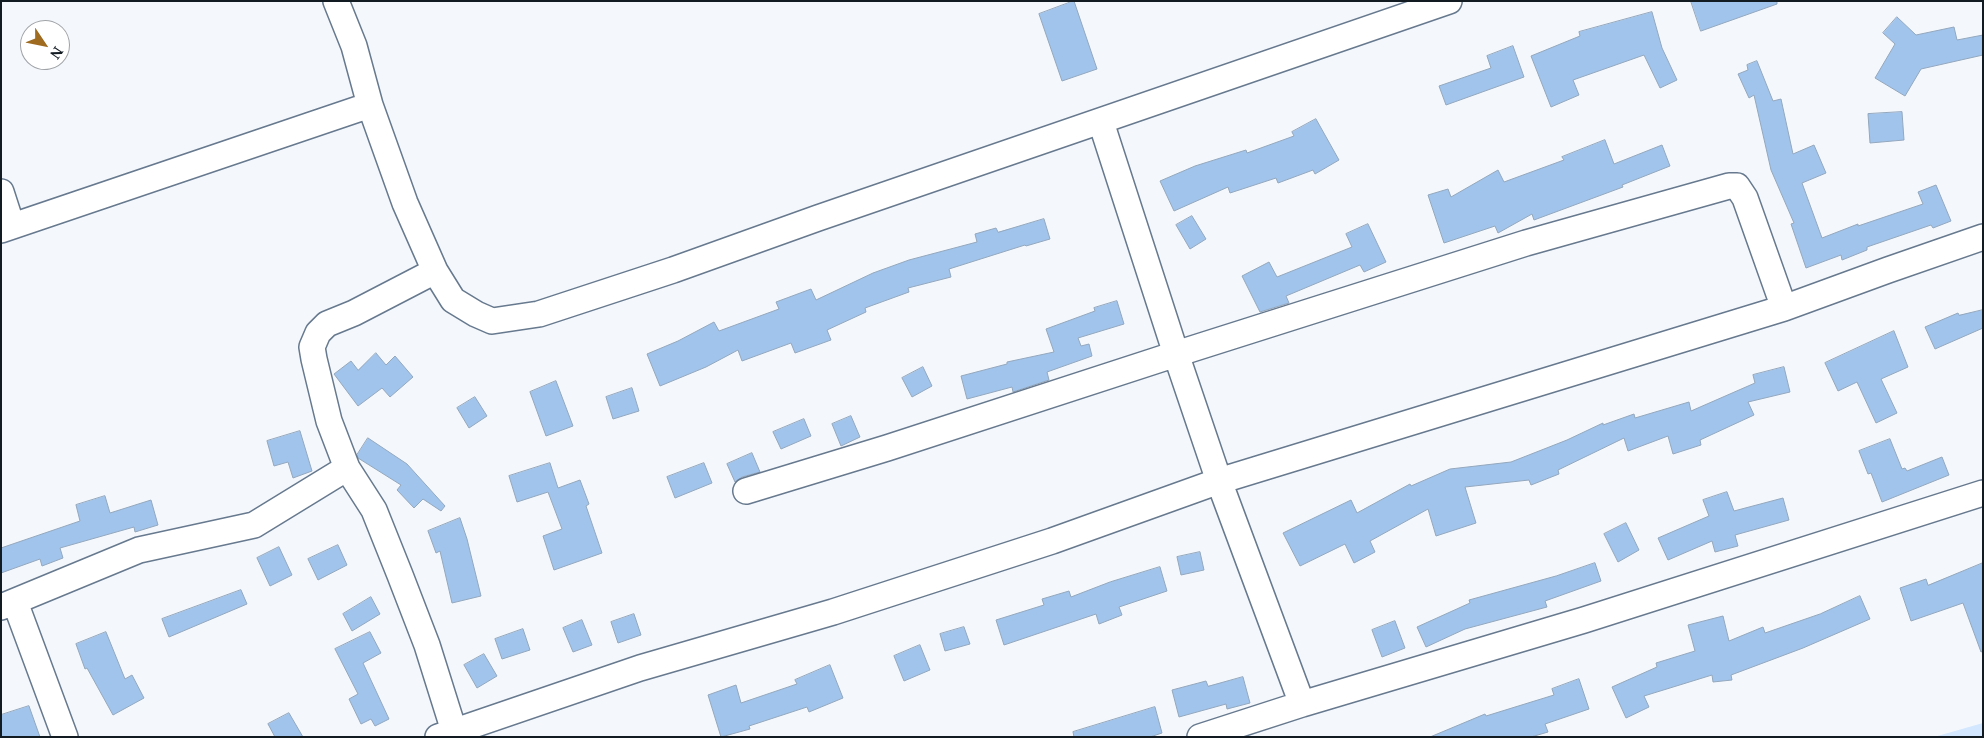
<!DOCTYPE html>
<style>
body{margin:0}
#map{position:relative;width:1984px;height:738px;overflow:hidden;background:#f4f8fd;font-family:"Noto Serif",serif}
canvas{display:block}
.frame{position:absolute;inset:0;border:2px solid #121a22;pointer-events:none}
.north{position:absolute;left:20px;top:20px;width:50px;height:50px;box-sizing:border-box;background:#fff;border:1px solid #a0a3a7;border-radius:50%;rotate:124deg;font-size:14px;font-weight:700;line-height:20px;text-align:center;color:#121a22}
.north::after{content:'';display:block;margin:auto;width:18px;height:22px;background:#9e6b21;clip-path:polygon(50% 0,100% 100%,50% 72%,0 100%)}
</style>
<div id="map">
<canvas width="1984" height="738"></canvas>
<div class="frame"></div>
<div class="north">N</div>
</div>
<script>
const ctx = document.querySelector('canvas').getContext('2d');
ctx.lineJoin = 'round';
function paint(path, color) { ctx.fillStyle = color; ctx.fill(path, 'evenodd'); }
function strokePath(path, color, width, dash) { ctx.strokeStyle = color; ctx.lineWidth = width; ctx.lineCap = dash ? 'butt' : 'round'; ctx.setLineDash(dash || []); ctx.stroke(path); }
const green = new Path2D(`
 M 1983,723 L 1983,737 L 1934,737 Z`);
const building = new Path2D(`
 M 1074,1 L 1097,69 L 1062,81 L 1039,14 Z
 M 1691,1 L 1777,1 L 1777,4 L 1701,31 Z
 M 1652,12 L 1662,48 L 1677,80 L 1660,88 L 1644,55 L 1573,80 L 1579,95 L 1551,107 L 1531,56 L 1580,36 L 1579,32 Z
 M 1897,17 L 1916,35 L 1954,27 L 1957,40 L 1983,35 L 1983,55 L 1921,69 L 1905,96 L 1875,78 L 1895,44 L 1883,33 Z
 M 1513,46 L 1524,77 L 1446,105 L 1439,86 L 1491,68 L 1487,56 Z
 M 1757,61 L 1773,101 L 1781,99 L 1793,154 L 1814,145 L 1826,173 L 1802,183 L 1822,238 L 1858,224 L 1858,226 L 1923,204 L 1918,192 L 1936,185 L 1951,221 L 1933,228 L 1931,225 L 1867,247 L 1867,250 L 1842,260 L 1841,255 L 1806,268 L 1791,224 L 1794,223 L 1771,170 L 1754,95 L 1749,98 L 1738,74 L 1748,70 L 1747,65 Z
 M 1902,112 L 1904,140 L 1870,143 L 1868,114 Z
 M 1316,119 L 1339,160 L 1315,174 L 1313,170 L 1278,183 L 1276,178 L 1230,193 L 1228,187 L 1174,211 L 1160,181 L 1195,166 L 1246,150 L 1247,153 L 1294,136 L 1292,132 Z
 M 1605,140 L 1614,164 L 1662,145 L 1670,166 L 1622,185 L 1623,187 L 1534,220 L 1532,214 L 1498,233 L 1495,226 L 1444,243 L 1428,195 L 1448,189 L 1451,197 L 1498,170 L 1504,182 L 1564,160 L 1562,157 Z
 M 1192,216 L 1206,239 L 1190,249 L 1176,225 Z
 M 1044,219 L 1050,239 L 1026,246 L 1025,245 L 949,269 L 951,277 L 908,288 L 909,292 L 865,308 L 866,312 L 827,330 L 831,340 L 795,353 L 791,343 L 742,361 L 738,350 L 706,367 L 660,386 L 647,354 L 678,341 L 714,322 L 719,331 L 779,309 L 776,302 L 811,289 L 816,300 L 873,273 L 909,260 L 977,242 L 975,234 L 996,228 L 998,232 Z
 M 1368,224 L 1386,262 L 1364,272 L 1360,265 L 1286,296 L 1289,303 L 1260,312 L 1242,276 L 1269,262 L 1277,277 L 1352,247 L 1346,234 Z
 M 1117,301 L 1124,324 L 1078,338 L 1081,346 L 1089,344 L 1092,356 L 1047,372 L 1049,380 L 1013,392 L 1012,387 L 967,399 L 961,376 L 1007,364 L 1007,362 L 1054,352 L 1046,329 L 1095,311 L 1094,308 Z
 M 1983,310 L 1983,328 L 1935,349 L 1925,327 L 1958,313 L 1959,315 Z
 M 1894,331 L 1908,367 L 1881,379 L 1897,413 L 1876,423 L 1857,382 L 1838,391 L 1825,363 Z
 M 376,353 L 386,365 L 395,356 L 413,377 L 390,397 L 382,388 L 358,406 L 334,374 L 351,361 L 358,370 Z
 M 923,367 L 932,386 L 912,397 L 902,378 Z
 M 1784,367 L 1790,392 L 1748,402 L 1754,415 L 1700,440 L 1701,445 L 1673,454 L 1668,436 L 1628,451 L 1624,438 L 1558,470 L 1559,474 L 1531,485 L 1529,480 L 1465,487 L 1476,523 L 1436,536 L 1428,509 L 1370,541 L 1375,552 L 1354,563 L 1345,544 L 1300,566 L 1283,533 L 1351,500 L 1357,513 L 1410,484 L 1411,486 L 1450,469 L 1511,462 L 1567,440 L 1603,423 L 1603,425 L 1634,414 L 1635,418 L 1689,402 L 1691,411 L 1755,383 L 1753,375 Z
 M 556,381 L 573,426 L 546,436 L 530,392 Z
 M 632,388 L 639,411 L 613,419 L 606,397 Z
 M 475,397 L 487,416 L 469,428 L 457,408 Z
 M 851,416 L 860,437 L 841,446 L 832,424 Z
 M 804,419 L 811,436 L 781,449 L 773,432 Z
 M 300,431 L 312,471 L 293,478 L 288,462 L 274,466 L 267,441 Z
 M 368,438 L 407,464 L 445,506 L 441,511 L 423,499 L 414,508 L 397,490 L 401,485 L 358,458 L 357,455 Z
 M 1890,439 L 1902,469 L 1905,468 L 1907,471 L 1942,457 L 1949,475 L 1882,502 L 1871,473 L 1868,474 L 1859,451 Z
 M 752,453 L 760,472 L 742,477 L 735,482 L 727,464 Z
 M 550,463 L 558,488 L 580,480 L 589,504 L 586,506 L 602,553 L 554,570 L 543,536 L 562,529 L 548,492 L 517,502 L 509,476 Z
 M 704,463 L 712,483 L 675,498 L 667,477 Z
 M 1727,492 L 1734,511 L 1783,498 L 1789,520 L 1735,535 L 1738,546 L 1715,552 L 1712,541 L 1668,560 L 1658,538 L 1709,516 L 1703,500 Z
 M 105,496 L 110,513 L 151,500 L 158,525 L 135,532 L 134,527 L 60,548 L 63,558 L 42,566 L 40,559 L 1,573 L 1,548 L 80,521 L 76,505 Z
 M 460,518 L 467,539 L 481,596 L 452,603 L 440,551 L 436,553 L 428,531 Z
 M 1626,523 L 1639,550 L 1618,562 L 1604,534 Z
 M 338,545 L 347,565 L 318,580 L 308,559 Z
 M 279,547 L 292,575 L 270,586 L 257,558 Z
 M 1200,552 L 1204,570 L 1181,575 L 1177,557 Z
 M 1595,563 L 1601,581 L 1545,601 L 1547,607 L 1465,629 L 1426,647 L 1417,627 L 1470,603 L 1469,600 L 1556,576 Z
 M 1983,563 L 1983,651 L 1981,652 L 1963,603 L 1911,621 L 1900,588 L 1926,579 L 1928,585 Z
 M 1160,567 L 1167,591 L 1119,607 L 1122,615 L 1099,624 L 1096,614 L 1004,645 L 996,620 L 1044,605 L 1042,599 L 1069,591 L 1071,597 L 1110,582 Z
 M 241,590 L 247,604 L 169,637 L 162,619 Z
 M 1860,596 L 1870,619 L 1803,648 L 1731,675 L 1732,680 L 1713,682 L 1712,675 L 1644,696 L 1649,707 L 1626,718 L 1612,687 L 1657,667 L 1656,663 L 1695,651 L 1688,625 L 1723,616 L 1729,641 L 1763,627 L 1765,633 L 1820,614 Z
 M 371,597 L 380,614 L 352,631 L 343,614 Z
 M 634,614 L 641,635 L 618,643 L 611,622 Z
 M 582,620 L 592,645 L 573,652 L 563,628 Z
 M 1395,621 L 1405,648 L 1382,657 L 1372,630 Z
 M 964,627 L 970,644 L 945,651 L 940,634 Z
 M 523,629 L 530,650 L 502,659 L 495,639 Z
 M 106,632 L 125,679 L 132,675 L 144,698 L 113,715 L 87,668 L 85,669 L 76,644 Z
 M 370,632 L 381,653 L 363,663 L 389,719 L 375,726 L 371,719 L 361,724 L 349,699 L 358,694 L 335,649 Z
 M 920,645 L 930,670 L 904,681 L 894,656 Z
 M 484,654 L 497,676 L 477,688 L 464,665 Z
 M 830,665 L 843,698 L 809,712 L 807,707 L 749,726 L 750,729 L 721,737 L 708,695 L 736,685 L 741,703 L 797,684 L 795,680 Z
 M 1243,677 L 1250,703 L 1227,709 L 1226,704 L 1179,717 L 1172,690 L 1206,681 L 1208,686 Z
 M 1579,679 L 1589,709 L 1545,724 L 1548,732 L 1531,737 L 1430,737 L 1485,714 L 1486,716 L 1554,695 L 1552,689 Z
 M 29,706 L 40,737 L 1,737 L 1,715 Z
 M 1155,707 L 1162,733 L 1150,737 L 1074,737 L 1073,732 Z
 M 289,713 L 303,737 L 275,737 L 268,724 Z`);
const street = new Path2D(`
 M 336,1 L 354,46 L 370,105 L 405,203 L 435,271 L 453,300 L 476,314 L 492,321 L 539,314 L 673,270 L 818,218 L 1449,1
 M 1101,122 L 1176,354 L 1526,243 L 1729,186 L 1737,186 L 1745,198 L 1784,308 L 1888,270 L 1983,237
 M 1,192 L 12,226
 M 1,230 L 370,105
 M 435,271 L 354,313 L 327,324 L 318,333 L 312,347 L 314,359 L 329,421 L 347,468 L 374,510 L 400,575 L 427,645 L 454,731
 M 746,491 L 887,448 L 1176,354 L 1219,481 L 1302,704
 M 15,602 L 65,737
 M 1,607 L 139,550 L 254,525 L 347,468
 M 438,737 L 640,668 L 833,612 L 1052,541 L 1219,481 L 1784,308
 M 1200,737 L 1302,704 L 1584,620 L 1983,493`);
paint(green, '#d3e7fe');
paint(building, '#a1c4ec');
strokePath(building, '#93a7bd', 1);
strokePath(street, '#67798e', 28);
strokePath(street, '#fff', 25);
</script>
